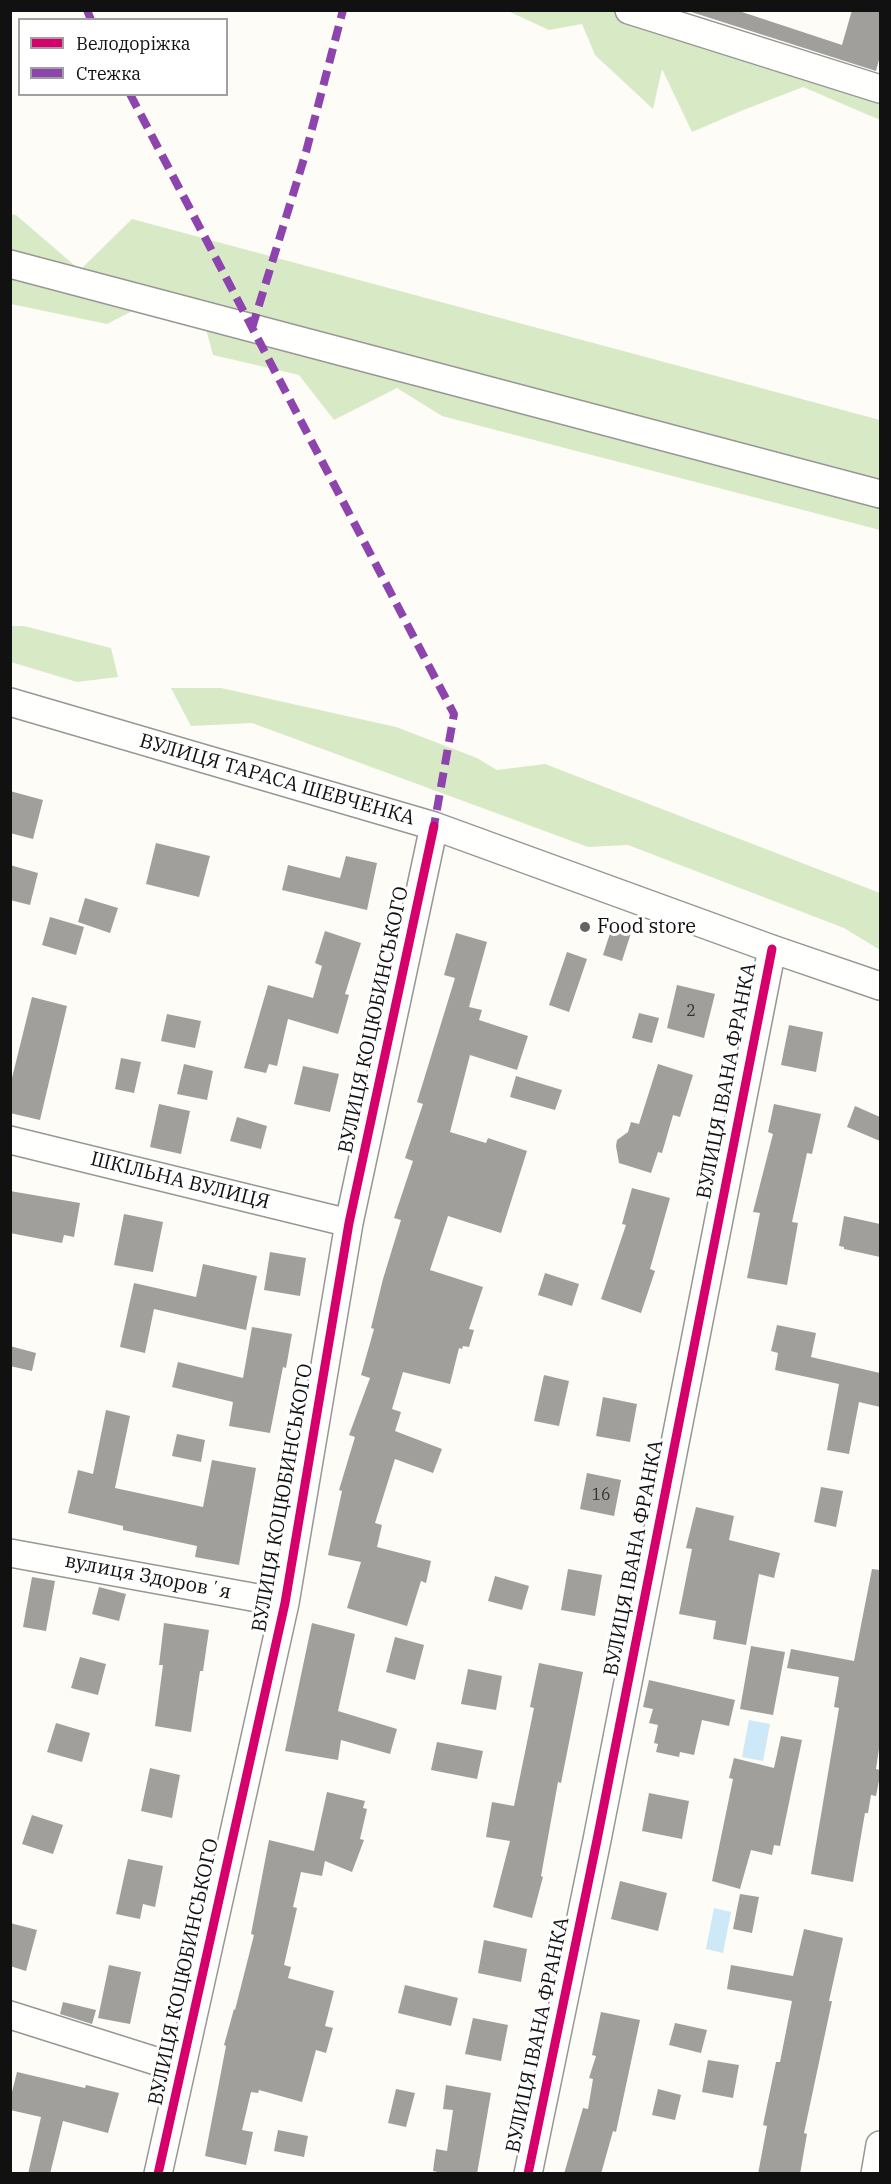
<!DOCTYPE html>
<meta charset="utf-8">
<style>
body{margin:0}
#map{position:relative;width:891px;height:2184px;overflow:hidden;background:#fdfcf7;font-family:"IBM Plex Serif",serif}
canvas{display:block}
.frame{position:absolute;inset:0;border:12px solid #111;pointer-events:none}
.legend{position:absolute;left:18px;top:18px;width:210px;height:78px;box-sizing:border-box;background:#fff;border:2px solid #a0a0a0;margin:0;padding:8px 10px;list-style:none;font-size:18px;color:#111}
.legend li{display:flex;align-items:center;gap:12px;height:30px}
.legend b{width:30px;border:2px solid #a0a0a0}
</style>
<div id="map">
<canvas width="891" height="2184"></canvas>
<div class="frame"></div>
<ul class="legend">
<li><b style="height:8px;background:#d6006c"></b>Велодоріжка</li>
<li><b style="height:8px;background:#8e44ad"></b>Стежка</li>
</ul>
</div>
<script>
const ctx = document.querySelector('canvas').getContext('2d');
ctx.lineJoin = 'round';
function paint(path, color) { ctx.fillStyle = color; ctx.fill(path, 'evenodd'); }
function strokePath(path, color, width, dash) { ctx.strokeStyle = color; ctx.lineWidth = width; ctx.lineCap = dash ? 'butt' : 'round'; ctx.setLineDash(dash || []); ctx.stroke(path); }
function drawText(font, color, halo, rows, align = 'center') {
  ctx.font = font + ' "IBM Plex Serif",serif'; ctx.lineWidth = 6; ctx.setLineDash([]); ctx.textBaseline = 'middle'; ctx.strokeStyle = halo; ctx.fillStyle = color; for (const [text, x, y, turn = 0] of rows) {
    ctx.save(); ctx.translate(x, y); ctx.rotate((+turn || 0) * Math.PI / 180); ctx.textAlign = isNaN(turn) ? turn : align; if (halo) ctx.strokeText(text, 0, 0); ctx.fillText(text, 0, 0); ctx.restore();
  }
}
const forest = new Path2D(`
 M 508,11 L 661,11 L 880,85 L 880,120 L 803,87 L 741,111 L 692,132 L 662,69 L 653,109 L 595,55 L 582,24 L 549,30 Z
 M 10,214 L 16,215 L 80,270 L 132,219 L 880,420 L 880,530 L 442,416 L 397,388 L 334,420 L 299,375 L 213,355 L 198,299 L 171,291 L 107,324 L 11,304 Z
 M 11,626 L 24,626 L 111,648 L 118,677 L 77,682 L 11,662 Z
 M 171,688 L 221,688 L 396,727 L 477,758 L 497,770 L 545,764 L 880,893 L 880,950 L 844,928 L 628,845 L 588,847 L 252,723 L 191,726 Z`);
const water = new Path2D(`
 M 749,1720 L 770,1724 L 763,1761 L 742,1757 Z
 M 714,1908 L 731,1912 L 723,1953 L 706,1949 Z`);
const building = new Path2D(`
 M 685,10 L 736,10 L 842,45 L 852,10 L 880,10 L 880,56 L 876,71 Z
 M 10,791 L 43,800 L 33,839 L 10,833 Z
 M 156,843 L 210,856 L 199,897 L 146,884 Z
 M 346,856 L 377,863 L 367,910 L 282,890 L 288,865 L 340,878 Z
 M 10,865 L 38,873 L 30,905 L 10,900 Z
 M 85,898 L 118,908 L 110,933 L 78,922 Z
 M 50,917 L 84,927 L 76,955 L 42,945 Z
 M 612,927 L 631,933 L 622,961 L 603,955 Z
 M 325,931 L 361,943 L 345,994 L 349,995 L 338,1034 L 288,1019 L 277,1066 L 269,1064 L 266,1073 L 244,1068 L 268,985 L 313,998 L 322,966 L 315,963 Z
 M 456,933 L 487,942 L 469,1007 L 482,1010 L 479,1020 L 528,1036 L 517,1070 L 470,1055 L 450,1132 L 486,1143 L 488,1138 L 527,1151 L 501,1233 L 448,1216 L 430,1270 L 483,1287 L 469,1329 L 474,1330 L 469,1347 L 463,1346 L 462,1349 L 459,1348 L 450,1384 L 403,1372 L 392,1409 L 401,1412 L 395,1431 L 442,1449 L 433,1473 L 395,1459 L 375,1523 L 382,1525 L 377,1547 L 431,1561 L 426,1583 L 421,1581 L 407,1626 L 347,1608 L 361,1562 L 328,1555 L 342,1491 L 339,1490 L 355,1437 L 349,1435 L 370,1378 L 361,1375 L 374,1329 L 371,1328 L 383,1279 L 401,1220 L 394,1218 L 413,1161 L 405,1158 L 423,1104 L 417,1102 L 455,978 L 444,975 Z
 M 567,952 L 587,959 L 569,1012 L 549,1005 Z
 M 677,985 L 715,994 L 704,1038 L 667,1028 Z
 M 32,997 L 67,1006 L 40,1120 L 10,1113 L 10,1086 Z
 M 639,1013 L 659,1018 L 652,1043 L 632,1038 Z
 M 167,1014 L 201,1021 L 195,1048 L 161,1041 Z
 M 789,1025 L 823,1032 L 816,1072 L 781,1065 Z
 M 121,1058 L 141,1062 L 134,1093 L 115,1089 Z
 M 184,1064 L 213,1071 L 207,1100 L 177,1094 Z
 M 658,1064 L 693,1075 L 680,1117 L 673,1115 L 662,1153 L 658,1152 L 651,1173 L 619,1163 L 616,1146 L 617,1140 L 628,1132 L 631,1122 L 639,1124 Z
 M 303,1066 L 339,1074 L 330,1112 L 294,1104 Z
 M 516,1076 L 562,1090 L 555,1110 L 510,1097 Z
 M 159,1104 L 190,1111 L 181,1154 L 150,1147 Z
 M 774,1104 L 821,1114 L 812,1154 L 807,1153 L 792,1222 L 798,1223 L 787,1285 L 747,1278 L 760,1213 L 753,1212 L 773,1134 L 768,1132 Z
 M 855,1106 L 880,1117 L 880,1141 L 847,1127 Z
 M 237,1117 L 267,1126 L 261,1149 L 230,1141 Z
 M 632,1188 L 670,1198 L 650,1269 L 655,1271 L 641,1313 L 601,1299 L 626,1225 L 622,1224 Z
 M 10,1191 L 80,1203 L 74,1237 L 64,1235 L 62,1243 L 10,1233 Z
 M 124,1214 L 163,1222 L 153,1272 L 114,1265 Z
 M 844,1216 L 880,1224 L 880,1257 L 844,1249 L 844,1247 L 839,1246 Z
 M 270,1252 L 306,1258 L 300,1296 L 264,1290 Z
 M 203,1264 L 257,1276 L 246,1330 L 154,1309 L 145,1353 L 120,1347 L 134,1283 L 196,1297 Z
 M 545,1273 L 579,1284 L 572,1306 L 538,1295 Z
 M 777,1325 L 816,1333 L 811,1357 L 880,1373 L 880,1407 L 859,1402 L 849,1454 L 827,1450 L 839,1384 L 775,1370 L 778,1353 L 771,1351 Z
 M 252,1327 L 292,1334 L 286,1368 L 283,1367 L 270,1433 L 229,1426 L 233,1402 L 172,1387 L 178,1362 L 243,1378 Z
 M 10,1346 L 36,1353 L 32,1371 L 10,1366 Z
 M 544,1375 L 569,1381 L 559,1426 L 534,1421 Z
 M 603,1397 L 637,1404 L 630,1442 L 596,1436 Z
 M 106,1410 L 130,1416 L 115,1488 L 203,1507 L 212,1460 L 256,1468 L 239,1565 L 195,1557 L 197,1546 L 123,1530 L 123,1526 L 68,1513 L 78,1470 L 93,1474 Z
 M 177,1434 L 205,1440 L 201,1462 L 172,1456 Z
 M 587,1473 L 621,1480 L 614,1516 L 580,1509 Z
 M 821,1487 L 843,1491 L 836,1527 L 814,1522 Z
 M 696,1507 L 734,1516 L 729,1540 L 780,1553 L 774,1578 L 759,1574 L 746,1645 L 713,1639 L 716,1621 L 679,1614 L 692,1549 L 686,1548 Z
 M 568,1569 L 602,1575 L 595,1616 L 561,1610 Z
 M 872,1569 L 880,1570 L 880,1742 L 876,1769 L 880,1770 L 880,1776 L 876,1796 L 871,1795 L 868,1813 L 865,1813 L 853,1882 L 811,1874 L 839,1708 L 834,1707 L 839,1677 L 787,1668 L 791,1649 L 854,1661 Z
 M 495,1576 L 529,1586 L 522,1610 L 488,1601 Z
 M 32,1577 L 55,1581 L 46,1631 L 23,1627 Z
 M 99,1587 L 126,1594 L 119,1621 L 92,1614 Z
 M 164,1623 L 209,1630 L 203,1671 L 200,1671 L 191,1732 L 155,1726 L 163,1665 L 159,1665 Z
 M 312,1623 L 355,1634 L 338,1711 L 397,1729 L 390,1754 L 341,1740 L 338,1760 L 285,1751 Z
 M 395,1637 L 424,1645 L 415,1680 L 386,1672 Z
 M 751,1646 L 785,1652 L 773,1715 L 740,1709 Z
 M 80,1657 L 106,1664 L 98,1695 L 71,1688 Z
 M 539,1663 L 583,1672 L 561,1783 L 558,1782 L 541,1876 L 543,1877 L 532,1918 L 493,1907 L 510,1841 L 486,1837 L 492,1802 L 514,1806 L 534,1708 L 530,1707 Z
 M 468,1669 L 502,1676 L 496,1710 L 461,1704 Z
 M 649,1680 L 735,1700 L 729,1726 L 702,1720 L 694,1755 L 680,1752 L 679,1757 L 656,1752 L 658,1744 L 654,1743 L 658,1725 L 649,1723 L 653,1709 L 643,1707 Z
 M 56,1723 L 90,1733 L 82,1762 L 47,1752 Z
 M 781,1736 L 802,1740 L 780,1846 L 774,1845 L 772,1855 L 751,1850 L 740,1889 L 712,1881 L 733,1779 L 729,1778 L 734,1758 L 774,1768 Z
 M 437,1742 L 483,1751 L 477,1779 L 431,1770 Z
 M 150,1768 L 180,1775 L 172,1818 L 141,1811 Z
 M 327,1792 L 365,1801 L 363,1808 L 367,1809 L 360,1839 L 364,1840 L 352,1872 L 325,1861 L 322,1876 L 301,1872 L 293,1907 L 297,1908 L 284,1965 L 291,1967 L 288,1978 L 334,1991 L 325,2026 L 333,2028 L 326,2053 L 316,2050 L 302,2102 L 259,2090 L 258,2093 L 251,2092 L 242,2130 L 253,2132 L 246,2165 L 205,2156 L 226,2046 L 224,2045 L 234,2009 L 235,2010 L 254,1935 L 251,1934 L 269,1840 L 314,1851 Z
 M 649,1793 L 689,1801 L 682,1839 L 642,1831 Z
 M 32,1815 L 63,1825 L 53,1854 L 22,1844 Z
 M 128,1859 L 163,1866 L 155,1907 L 143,1904 L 140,1919 L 116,1914 Z
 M 620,1881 L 667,1893 L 658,1931 L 611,1919 Z
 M 740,1894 L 759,1897 L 752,1933 L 733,1929 Z
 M 10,1923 L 37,1930 L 26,1971 L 10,1966 Z
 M 804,1929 L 843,1938 L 829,2001 L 832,2001 L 804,2133 L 807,2134 L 800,2174 L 758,2174 L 767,2126 L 763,2125 L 776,2062 L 780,2062 L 792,2001 L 727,1989 L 731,1965 L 793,1976 Z
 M 484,1940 L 527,1949 L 521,1982 L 478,1973 Z
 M 109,1965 L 141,1972 L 130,2024 L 98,2018 Z
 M 405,1985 L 458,1998 L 451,2026 L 398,2013 Z
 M 63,2002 L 96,2010 L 92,2024 L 60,2014 Z
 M 601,2012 L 640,2020 L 616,2132 L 613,2131 L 601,2174 L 564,2174 L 583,2108 L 588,2109 L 593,2079 L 589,2078 L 596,2056 L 592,2055 Z
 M 473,2018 L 508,2025 L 501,2061 L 465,2054 Z
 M 675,2023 L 707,2030 L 701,2053 L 669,2045 Z
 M 708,2060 L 739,2065 L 733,2098 L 702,2092 Z
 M 17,2072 L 85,2088 L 86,2085 L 119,2093 L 108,2133 L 63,2121 L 50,2174 L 28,2174 L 41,2117 L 10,2110 L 10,2100 Z
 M 446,2085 L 491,2093 L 477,2174 L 447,2174 L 433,2171 L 436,2149 L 447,2151 L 453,2110 L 443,2109 Z
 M 396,2089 L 415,2093 L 406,2127 L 388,2123 Z
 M 658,2089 L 681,2095 L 675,2120 L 652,2115 Z
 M 278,2130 L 308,2136 L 304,2157 L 274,2151 Z`);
const street = new Path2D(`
 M 629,10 L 880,89
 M 10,264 L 880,494
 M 10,702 L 434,826 L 772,949 L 880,986
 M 10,1140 L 349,1223
 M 10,1553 L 285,1603
 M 10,2015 L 181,2069
 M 158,2174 L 285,1603 L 349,1223 L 434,826
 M 528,2174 L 597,1840 L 772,949
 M 875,2174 L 880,2145`);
const quiet = new Path2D(`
 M 87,10 L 91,20
 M 130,94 L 454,714 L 434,826
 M 252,328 L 306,152 L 343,10`);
const cycleway = new Path2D(`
 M 158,2174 L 285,1603 L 349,1223 L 434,826
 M 528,2174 L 597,1840 L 772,949`);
const markers = [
 [585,927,6,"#646362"]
];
const numberNames = [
 ["2",691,1011],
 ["16",601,1495]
];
const streetNames = [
 ["ВУЛИЦЯ ТАРАСА ШЕВЧЕНКА",277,780,16],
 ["ВУЛИЦЯ КОЦЮБИНСЬКОГО",374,1020,-78],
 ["ВУЛИЦЯ ІВАНА ФРАНКА",727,1081,-79],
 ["ШКІЛЬНА ВУЛИЦЯ",180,1181,14],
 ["ВУЛИЦЯ КОЦЮБИНСЬКОГО",283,1498,-80],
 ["ВУЛИЦЯ ІВАНА ФРАНКА",634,1558,-79],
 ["вулиця Здоровʼя",148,1577,11],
 ["ВУЛИЦЯ КОЦЮБИНСЬКОГО",184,1972,-78],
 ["ВУЛИЦЯ ІВАНА ФРАНКА",538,2035,-78]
];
const poiNames = [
 ["Food store",597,927]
];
paint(forest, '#d8eac5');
paint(water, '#cde8f7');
paint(building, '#a19f9c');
strokePath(street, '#979795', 30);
strokePath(street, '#fffffe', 27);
strokePath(quiet, '#8e44ad', 8, [15, 8]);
strokePath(cycleway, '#d6006c', 9);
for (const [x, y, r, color] of markers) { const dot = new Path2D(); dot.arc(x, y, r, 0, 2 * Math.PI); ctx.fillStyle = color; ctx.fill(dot); strokePath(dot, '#fff', 2); }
drawText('16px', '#353434', null, numberNames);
drawText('20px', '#111', '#fff', streetNames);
drawText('20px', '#111', '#fff', poiNames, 'left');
</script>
